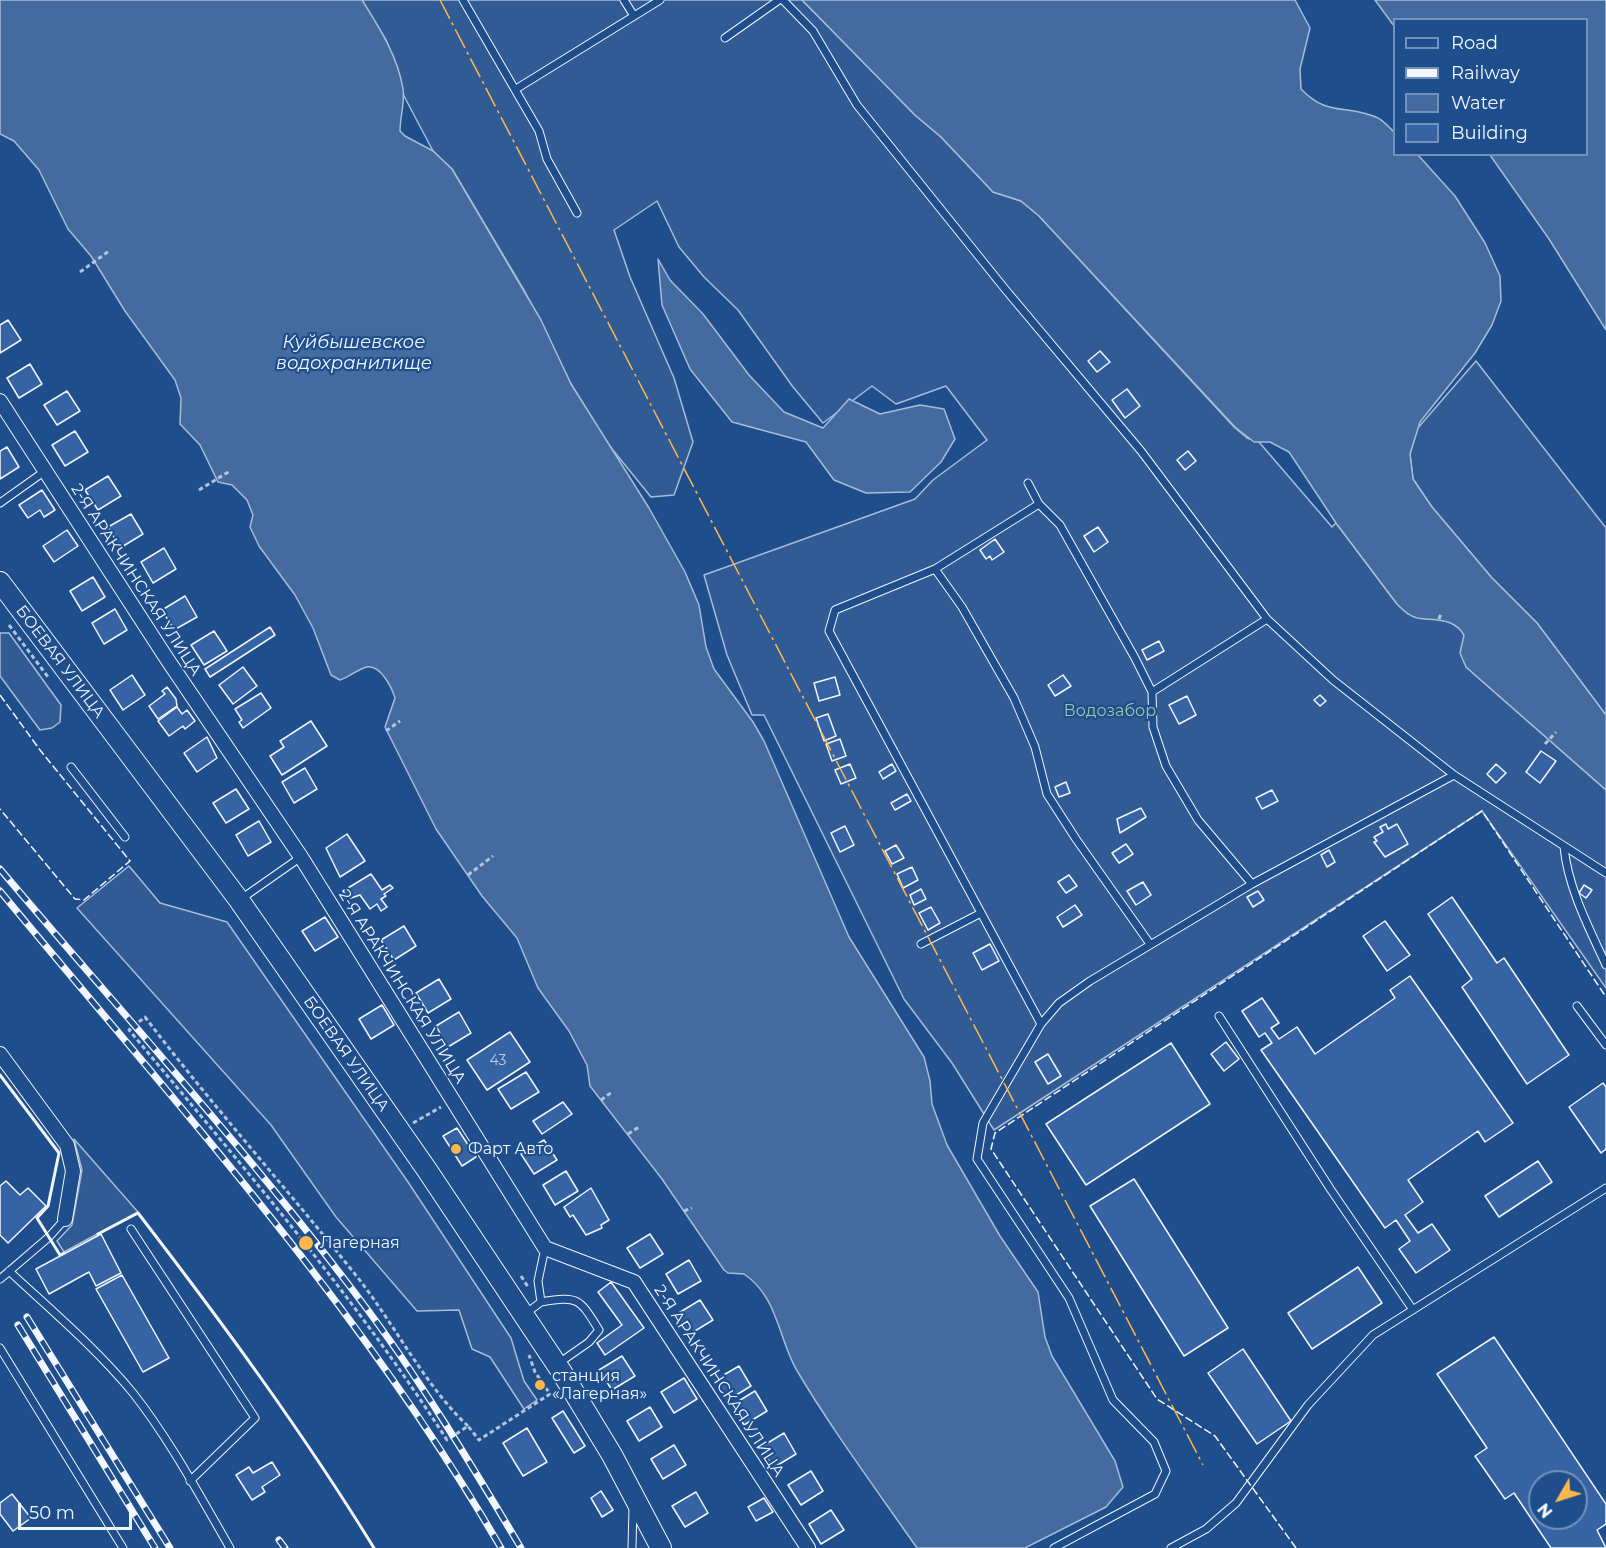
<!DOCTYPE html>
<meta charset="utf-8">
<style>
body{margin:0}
#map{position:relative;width:1606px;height:1548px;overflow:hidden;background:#1f4e8c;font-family:Montserrat,sans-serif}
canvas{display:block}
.legend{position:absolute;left:1393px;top:18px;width:195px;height:138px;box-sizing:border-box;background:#1f4e8c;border:2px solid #7391ba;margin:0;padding:8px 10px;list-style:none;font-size:18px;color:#f2f6ff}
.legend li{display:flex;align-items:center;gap:12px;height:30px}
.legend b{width:30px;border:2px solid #7391ba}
.north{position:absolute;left:1528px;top:1470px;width:60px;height:60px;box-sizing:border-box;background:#1f4e8c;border:2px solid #7391ba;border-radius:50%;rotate:231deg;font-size:16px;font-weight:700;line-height:24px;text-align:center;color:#f2f6ff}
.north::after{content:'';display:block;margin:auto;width:21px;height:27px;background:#ffb74d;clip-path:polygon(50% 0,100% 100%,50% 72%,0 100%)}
.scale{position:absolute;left:18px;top:1503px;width:114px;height:27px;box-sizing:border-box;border:3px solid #f2f6ff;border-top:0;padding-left:8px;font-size:18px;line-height:21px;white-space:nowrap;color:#f2f6ff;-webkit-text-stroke:4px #1f4e8c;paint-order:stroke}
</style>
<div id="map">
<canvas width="1606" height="1548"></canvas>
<ul class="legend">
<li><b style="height:8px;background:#1f4e8c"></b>Road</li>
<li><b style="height:8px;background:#f2f6ff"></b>Railway</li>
<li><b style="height:16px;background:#446ba0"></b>Water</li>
<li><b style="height:16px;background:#3563a3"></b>Building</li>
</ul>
<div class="north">N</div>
<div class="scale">50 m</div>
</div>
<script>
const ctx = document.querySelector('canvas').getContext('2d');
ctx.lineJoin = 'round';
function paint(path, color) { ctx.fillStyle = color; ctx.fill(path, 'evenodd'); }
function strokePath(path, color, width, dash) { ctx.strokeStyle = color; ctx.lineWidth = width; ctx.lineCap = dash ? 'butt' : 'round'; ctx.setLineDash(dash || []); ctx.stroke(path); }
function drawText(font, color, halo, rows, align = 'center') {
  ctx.font = font + ' Montserrat,sans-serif'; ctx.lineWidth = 4.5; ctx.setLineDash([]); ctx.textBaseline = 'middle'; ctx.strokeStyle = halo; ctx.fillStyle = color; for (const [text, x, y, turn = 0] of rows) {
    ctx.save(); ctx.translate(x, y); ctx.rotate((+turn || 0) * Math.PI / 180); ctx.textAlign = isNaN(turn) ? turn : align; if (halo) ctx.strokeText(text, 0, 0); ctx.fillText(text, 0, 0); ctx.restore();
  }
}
const built = new Path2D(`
 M 362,0 L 802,0 L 915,115 L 941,137 L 993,192 L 1021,201 L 1039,216 L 1234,427 L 1247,438 L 1259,442 L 1332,527 L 1336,523 L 1397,604 L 1408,614 L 1450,622 L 1461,630 L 1464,635 L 1466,667 L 1606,790 L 1606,988 L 1482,811 L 994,1130 L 952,1063 L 904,999 L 764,715 L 752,715 L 727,655 L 704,575 L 915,499 L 933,480 L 987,440 L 946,386 L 896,404 L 872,386 L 823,423 L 793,387 L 738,310 L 704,277 L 679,247 L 657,201 L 614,230 L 630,277 L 674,378 L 693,442 L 674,495 L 651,497 L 608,444 L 571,384 L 525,292 L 452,169 L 433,151 L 404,96 L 397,67 L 386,40 Z
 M 1476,361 L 1606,528 L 1606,715 L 1537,623 L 1492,578 L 1432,507 L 1413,479 L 1410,454 L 1417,429 Z
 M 0,633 L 9,633 L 61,705 L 60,722 L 52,728 L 40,730 L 0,676 Z
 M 129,866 L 160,903 L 227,922 L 408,1182 L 511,1338 L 524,1381 L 537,1400 L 524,1409 L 490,1357 L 472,1349 L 459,1310 L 417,1311 L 336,1217 L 271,1125 L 77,908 Z
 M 74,1139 L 138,1212 L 64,1252 L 57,1241 L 72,1225 L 82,1170 Z`);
const water = new Path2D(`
 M 0,0 L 362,0 C 379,27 398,57 403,89 C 405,103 400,117 400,131 L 405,136 L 433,151 L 452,169 L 541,320 L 571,384 L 649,508 L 685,572 L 699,605 L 706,647 L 714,669 L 753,722 L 764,741 L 849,937 L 924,1057 L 930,1081 L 932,1104 L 947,1145 L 1000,1236 L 1038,1292 L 1045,1337 L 1052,1356 L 1115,1461 L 1123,1487 L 1106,1507 L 1025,1548 L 917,1548 C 876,1489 832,1430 796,1369 C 778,1337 778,1297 744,1274 L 728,1273 L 724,1270 L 662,1179 L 590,1086 L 587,1065 L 569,1031 L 538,988 L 517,938 L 482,896 L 436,829 L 385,727 L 395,698 C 392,688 381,665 367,667 C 358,669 349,677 340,680 L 331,675 L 313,628 L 295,595 L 259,546 L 250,527 L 253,515 L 247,500 L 232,485 L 218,482 L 200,445 L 180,424 L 181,398 L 175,380 L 125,311 L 91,256 L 68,229 L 39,170 L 14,141 L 0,134 Z
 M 802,0 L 1295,0 L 1310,28 L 1300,69 L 1301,89 C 1328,117 1344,104 1376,117 C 1382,119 1389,127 1394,132 L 1394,154 L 1418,155 L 1455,196 L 1485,243 L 1500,276 L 1501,301 L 1492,325 L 1475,353 L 1420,422 L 1410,454 L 1413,479 L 1432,507 L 1492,578 L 1537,623 L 1606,715 L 1606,790 L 1466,667 L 1460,653 L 1464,635 C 1454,617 1434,621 1417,618 C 1409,616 1403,610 1397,604 L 1336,523 L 1289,452 L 1270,442 L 1254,442 L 1235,427 L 1039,216 L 1021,201 L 993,192 L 941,137 L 915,115 Z
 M 1375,0 L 1606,0 L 1606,330 L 1549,239 L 1490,155 L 1586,154 L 1586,20 L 1394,20 L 1394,26 Z
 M 658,259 L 670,280 L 703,314 L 749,375 L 784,412 L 823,428 L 849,399 L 880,414 L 920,405 L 944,409 L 955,439 L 941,462 L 910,492 L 866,493 L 834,480 L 806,442 L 732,422 L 690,369 L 662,305 Z`);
const building = new Path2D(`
 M 8,320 L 21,340 L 0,353 L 0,325 Z
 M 1100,351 L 1110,362 L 1097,372 L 1088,361 Z
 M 30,364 L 42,384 L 19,398 L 7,378 Z
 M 1127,389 L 1140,406 L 1125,418 L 1112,400 Z
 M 67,391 L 80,411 L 57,425 L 44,405 Z
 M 75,431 L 88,452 L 65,466 L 52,445 Z
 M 7,447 L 19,467 L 0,479 L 0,451 Z
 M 1188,451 L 1196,461 L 1185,470 L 1177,460 Z
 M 108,476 L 121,496 L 98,510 L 85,490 Z
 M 42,490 L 55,510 L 44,517 L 40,510 L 28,518 L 19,505 Z
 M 131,514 L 143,534 L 120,548 L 108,527 Z
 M 1098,527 L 1108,542 L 1094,552 L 1084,536 Z
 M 67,530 L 78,546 L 54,562 L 43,546 Z
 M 995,539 L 1004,552 L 992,560 L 990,556 L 986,559 L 980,550 Z
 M 164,548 L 176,569 L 153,583 L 141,562 Z
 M 93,577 L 105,597 L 82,611 L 70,591 Z
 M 185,596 L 197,617 L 174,630 L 162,610 Z
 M 115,609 L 127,630 L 104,644 L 92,623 Z
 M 270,627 L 275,635 L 210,677 L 205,669 Z
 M 214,631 L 227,651 L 204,665 L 191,645 Z
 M 1159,641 L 1164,651 L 1147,660 L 1142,650 Z
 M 243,667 L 257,686 L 233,704 L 219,685 Z
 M 132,675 L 145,695 L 123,710 L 110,690 Z
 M 1063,675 L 1071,686 L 1055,696 L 1048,685 Z
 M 835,677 L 840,695 L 819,701 L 814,683 Z
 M 167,687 L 176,699 L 177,706 L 158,719 L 149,706 L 165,694 L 162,691 Z
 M 261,693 L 271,708 L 243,728 L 239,722 L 242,720 L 235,709 Z
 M 1320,695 L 1326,701 L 1320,706 L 1314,700 Z
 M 1187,696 L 1196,715 L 1179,724 L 1169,705 Z
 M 177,707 L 182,714 L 187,710 L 195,721 L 185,729 L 183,726 L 169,736 L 158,721 Z
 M 828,714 L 836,736 L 824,741 L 816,718 Z
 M 311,721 L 327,746 L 282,775 L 270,756 L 284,747 L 280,741 Z
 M 207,737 L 217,758 L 197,772 L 184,753 Z
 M 840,739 L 846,756 L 832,761 L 826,744 Z
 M 1541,751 L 1556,761 L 1540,783 L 1526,772 Z
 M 850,764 L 856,778 L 841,784 L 835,770 Z
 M 892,764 L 896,771 L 883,779 L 879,772 Z
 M 1496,764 L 1506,773 L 1496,783 L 1487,774 Z
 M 305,768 L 317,789 L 294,803 L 282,782 Z
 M 1066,782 L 1070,793 L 1059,797 L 1055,787 Z
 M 236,789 L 249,809 L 226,823 L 213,803 Z
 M 1272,790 L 1278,801 L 1262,809 L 1256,798 Z
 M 907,794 L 911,801 L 895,810 L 891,803 Z
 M 1141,808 L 1146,817 L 1120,833 L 1117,819 Z
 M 259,821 L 271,842 L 248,856 L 236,835 Z
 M 1386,824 L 1388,829 L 1397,824 L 1408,844 L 1385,857 L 1374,842 L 1377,841 L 1374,837 L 1383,832 L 1380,827 Z
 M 845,826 L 854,845 L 840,852 L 831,833 Z
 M 347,834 L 365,861 L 340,877 L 326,848 Z
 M 1126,844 L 1133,854 L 1119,863 L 1112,853 Z
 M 896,845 L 904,858 L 892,864 L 885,851 Z
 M 1329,850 L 1335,862 L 1327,867 L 1321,855 Z
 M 912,867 L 918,880 L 903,888 L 897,874 Z
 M 371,874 L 382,890 L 390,885 L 393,888 L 384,894 L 386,896 L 381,899 L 387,907 L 381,911 L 377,904 L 370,909 L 360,895 L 348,899 L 343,891 Z
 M 1069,875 L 1077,886 L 1066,893 L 1058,882 Z
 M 1143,882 L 1151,895 L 1136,905 L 1127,891 Z
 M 1584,885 L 1592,890 L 1586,898 L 1579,893 Z
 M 921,889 L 926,899 L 914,905 L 910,895 Z
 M 1258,891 L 1264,900 L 1253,907 L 1247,897 Z
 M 1452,897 L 1497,963 L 1504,958 L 1569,1055 L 1527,1084 L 1462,987 L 1472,979 L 1428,914 Z
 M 1075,905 L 1082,915 L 1063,927 L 1057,917 Z
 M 931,907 L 940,923 L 928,930 L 919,913 Z
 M 325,917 L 338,937 L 315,951 L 302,931 Z
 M 1385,921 L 1410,955 L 1387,971 L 1363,936 Z
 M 404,926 L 416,946 L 394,960 L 381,940 Z
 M 990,944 L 999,961 L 982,970 L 973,953 Z
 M 1410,976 L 1513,1123 L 1485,1142 L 1478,1131 L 1408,1180 L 1423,1202 L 1405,1215 L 1418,1233 L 1432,1224 L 1450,1250 L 1416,1273 L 1399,1249 L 1410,1241 L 1396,1220 L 1385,1228 L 1261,1050 L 1272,1043 L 1265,1033 L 1259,1037 L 1242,1011 L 1262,998 L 1279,1023 L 1271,1028 L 1279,1039 L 1297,1027 L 1315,1054 L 1395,998 L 1390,990 Z
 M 439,979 L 451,999 L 428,1013 L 416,993 Z
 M 382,1005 L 394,1025 L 371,1039 L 359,1019 Z
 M 459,1012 L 471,1033 L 448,1047 L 436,1026 Z
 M 510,1032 L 530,1062 L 487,1090 L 467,1060 Z
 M 1226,1042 L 1239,1059 L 1224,1071 L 1211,1054 Z
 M 1171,1043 L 1210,1104 L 1086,1185 L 1046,1124 Z
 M 1048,1054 L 1061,1076 L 1048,1084 L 1035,1062 Z
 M 526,1072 L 539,1092 L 511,1109 L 498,1089 Z
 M 1603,1083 L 1606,1087 L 1606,1149 L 1601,1153 L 1569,1107 Z
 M 563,1102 L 572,1114 L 542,1134 L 533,1121 Z
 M 457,1128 L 476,1157 L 462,1166 L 443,1136 Z
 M 544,1140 L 557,1160 L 534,1174 L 521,1154 Z
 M 1538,1161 L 1552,1182 L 1499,1217 L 1485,1196 Z
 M 566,1171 L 578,1191 L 555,1205 L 543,1185 Z
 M 1134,1179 L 1228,1328 L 1184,1356 L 1090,1206 Z
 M 6,1181 L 20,1195 L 28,1188 L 46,1206 L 8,1243 L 0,1235 L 0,1186 Z
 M 591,1188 L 609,1220 L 601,1225 L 602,1228 L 586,1235 L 573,1215 L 570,1217 L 564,1207 Z
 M 101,1234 L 121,1273 L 96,1286 L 89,1272 L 49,1294 L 36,1269 Z
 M 650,1234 L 663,1254 L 640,1268 L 627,1248 Z
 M 689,1260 L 701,1281 L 678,1294 L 666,1274 Z
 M 1358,1267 L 1382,1303 L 1312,1349 L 1288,1313 Z
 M 122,1275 L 169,1358 L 143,1372 L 96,1289 Z
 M 611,1282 L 644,1328 L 605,1355 L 597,1343 L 622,1325 L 598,1292 Z
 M 700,1300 L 713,1320 L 690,1334 L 677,1314 Z
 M 1494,1337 L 1606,1504 L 1606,1524 L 1597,1530 L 1606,1548 L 1551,1548 L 1514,1493 L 1505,1499 L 1475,1456 L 1487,1448 L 1437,1374 ZM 1540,1482 L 1576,1482 L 1576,1518 L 1540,1518 Z
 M 1243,1349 L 1291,1421 L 1257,1444 L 1208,1373 Z
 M 622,1356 L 635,1376 L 612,1390 L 599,1370 Z
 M 739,1366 L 751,1386 L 728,1400 L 715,1380 Z
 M 684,1378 L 697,1399 L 674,1413 L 661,1392 Z
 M 755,1391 L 767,1411 L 744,1425 L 732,1405 Z
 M 650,1407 L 662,1427 L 639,1441 L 627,1421 Z
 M 563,1411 L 585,1446 L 574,1453 L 552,1418 Z
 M 527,1428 L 547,1462 L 523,1476 L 503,1443 Z
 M 784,1433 L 796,1454 L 773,1468 L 761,1447 Z
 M 674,1445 L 686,1465 L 663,1479 L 651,1459 Z
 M 272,1462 L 280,1475 L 262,1487 L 265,1492 L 252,1500 L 236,1475 L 249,1467 L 253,1473 Z
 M 811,1471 L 823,1491 L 801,1505 L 788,1485 Z
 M 601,1491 L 613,1510 L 602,1517 L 591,1498 Z
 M 696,1492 L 708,1513 L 685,1527 L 672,1506 Z
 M 12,1494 L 31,1518 L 13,1531 L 0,1514 L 0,1503 Z
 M 764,1498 L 773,1512 L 756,1521 L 748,1507 Z
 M 831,1510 L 844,1530 L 821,1544 L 809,1524 Z`);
const path = new Path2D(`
 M 80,272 L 109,251
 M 199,490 L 230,471
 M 1439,619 L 1441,613
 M 9,625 L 48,677
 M 386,731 L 400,721
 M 1545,744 L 1556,732
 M 468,875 L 493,856
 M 601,1100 L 612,1092
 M 413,1123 L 441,1107
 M 628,1134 L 639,1127
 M 684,1211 L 692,1208
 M 521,1276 L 528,1287
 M 468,1426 C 428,1389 396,1328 362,1283 C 291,1193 214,1108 145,1017 L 129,1030 C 240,1163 353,1294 447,1440 L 468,1426 L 479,1440 L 550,1394 L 535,1372 L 529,1355`);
const service = new Path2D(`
 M 463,0 L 539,131 L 547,159 L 577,213
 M 624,0 L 634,16
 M 783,0 L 813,31 L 857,105 L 1005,289 L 1141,451 L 1267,619 L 1333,680 L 1454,775 L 1606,873
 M 725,38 L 779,0
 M 516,89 L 660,0
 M 1028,483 L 1039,504 L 1060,525 L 1135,658 L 1152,692 L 1153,727 L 1166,766 L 1198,820 L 1252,884
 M 0,503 L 45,471
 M 1039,504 L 935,569 L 835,610 L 829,631 L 1041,1024
 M 935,569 L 962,607 L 1014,698 L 1035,747 L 1047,794 L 1076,839 L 1150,944
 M 1152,692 L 1267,619
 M 71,767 L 125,837
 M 1564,847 C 1568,888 1589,928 1606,965
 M 241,899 L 301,857
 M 921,944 L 981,913
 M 1577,1006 L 1606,1045
 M 1219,1016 L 1331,1190 L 1413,1310
 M 131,1229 L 255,1418 L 190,1481
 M 9,1271 C 51,1310 96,1348 133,1393 C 170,1440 200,1496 230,1548
 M 0,1279 L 49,1237 L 65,1219
 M 541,1302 C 579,1296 579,1298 599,1330 L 589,1342 L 559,1363
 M 525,1314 L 541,1302 L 538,1281 L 545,1248
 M 0,1348 L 123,1548
 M 632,1548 L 633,1507
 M 1054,1548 L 1155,1494 L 1166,1471 L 1154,1442 L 1113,1400 L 1069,1298 L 977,1159 L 983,1123 L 1041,1024 L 1059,1003 L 1090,981 L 1252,884 L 1454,775
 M 1171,1548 L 1206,1529 L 1236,1503 L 1308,1405 L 1373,1335 L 1606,1188`);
const minor = new Path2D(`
 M 0,401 L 167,659 L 301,857 L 545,1248 L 634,1282 L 808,1548
 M 0,1054 L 67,1145 L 73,1171 L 65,1219`);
const secondary = new Path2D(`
 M 0,582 L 239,900 L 427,1170 L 561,1371 L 612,1455 L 661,1548`);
const rail = new Path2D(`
 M 0,869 C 121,1012 248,1151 361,1301 C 420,1379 471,1464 521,1548
 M 0,891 C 176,1104 362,1308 501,1548
 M 27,1317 L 170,1548
 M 18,1325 L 155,1548
 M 279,1540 L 285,1548`);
const fence = new Path2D(`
 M 0,695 L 40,750 L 130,861 L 84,900 L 75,899 L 0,809
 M 1296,1548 L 1215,1436 L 1157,1399 L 991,1149 L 995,1133 L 1482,811 L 1606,997`);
const wall = new Path2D(`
 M 0,1075 L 59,1153 L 48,1206 L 37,1218 L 60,1255 L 64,1253
 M 98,1234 L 138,1213 C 222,1322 302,1431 374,1548`);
const power = new Path2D(`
 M 440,0 L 1203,1465`);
const markers = [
 [456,1149,6,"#ffb74d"],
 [306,1243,8,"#ffb74d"],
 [540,1385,6,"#ffb74d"]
];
const numberNames = [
 ["43",498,1061]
];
const streetNames = [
 ["2-Я АРАКЧИНСКАЯ УЛИЦА",136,580,57],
 ["БОЕВАЯ УЛИЦА",60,662,53],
 ["2-Я АРАКЧИНСКАЯ УЛИЦА",402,987,58],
 ["БОЕВАЯ УЛИЦА",346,1054,55],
 ["2-Я АРАКЧИНСКАЯ УЛИЦА",719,1381,57]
];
const parkNames = [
 ["Водозабор",1110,711]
];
const poiNames = [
 ["Фарт Авто",468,1149],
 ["Лагерная",320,1243],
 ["станция",552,1376],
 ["«Лагерная»",552,1394]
];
const waterNames = [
 ["Куйбышевское",354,343],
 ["водохранилище",354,364]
];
paint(built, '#305b95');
strokePath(built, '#a8bbd7', 1.5);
paint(water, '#446ba0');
strokePath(water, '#a8bbd7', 1.5);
paint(building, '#3563a3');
strokePath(building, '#f2f6ff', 1.5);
strokePath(service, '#f2f6ff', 9);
strokePath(minor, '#f2f6ff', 16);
strokePath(secondary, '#f2f6ff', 22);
strokePath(path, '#b3c4dc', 3, [4.5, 3]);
strokePath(service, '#1f4e8c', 7);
strokePath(minor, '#1f4e8c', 14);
strokePath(secondary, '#1f4e8c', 20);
strokePath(rail, '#f2f6ff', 7);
strokePath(rail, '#1f4e8c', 4.5, [14]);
strokePath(fence, '#f2f6ff', 1.5, [8, 3]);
strokePath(wall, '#f2f6ff', 3);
strokePath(power, '#ffb74d', 1.5, [21, 4.5, 3, 4.5]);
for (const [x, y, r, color] of markers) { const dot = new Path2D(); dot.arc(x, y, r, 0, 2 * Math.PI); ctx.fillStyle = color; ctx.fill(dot); strokePath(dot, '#1f4e8c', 2); }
drawText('14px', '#c3d1e8', null, numberNames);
drawText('16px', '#f2f6ff', '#1f4e8c', streetNames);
drawText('16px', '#97c8a6', '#1f4e8c', parkNames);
drawText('16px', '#f2f6ff', '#1f4e8c', poiNames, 'left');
drawText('italic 18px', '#f2f6ff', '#1f4e8c', waterNames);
</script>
